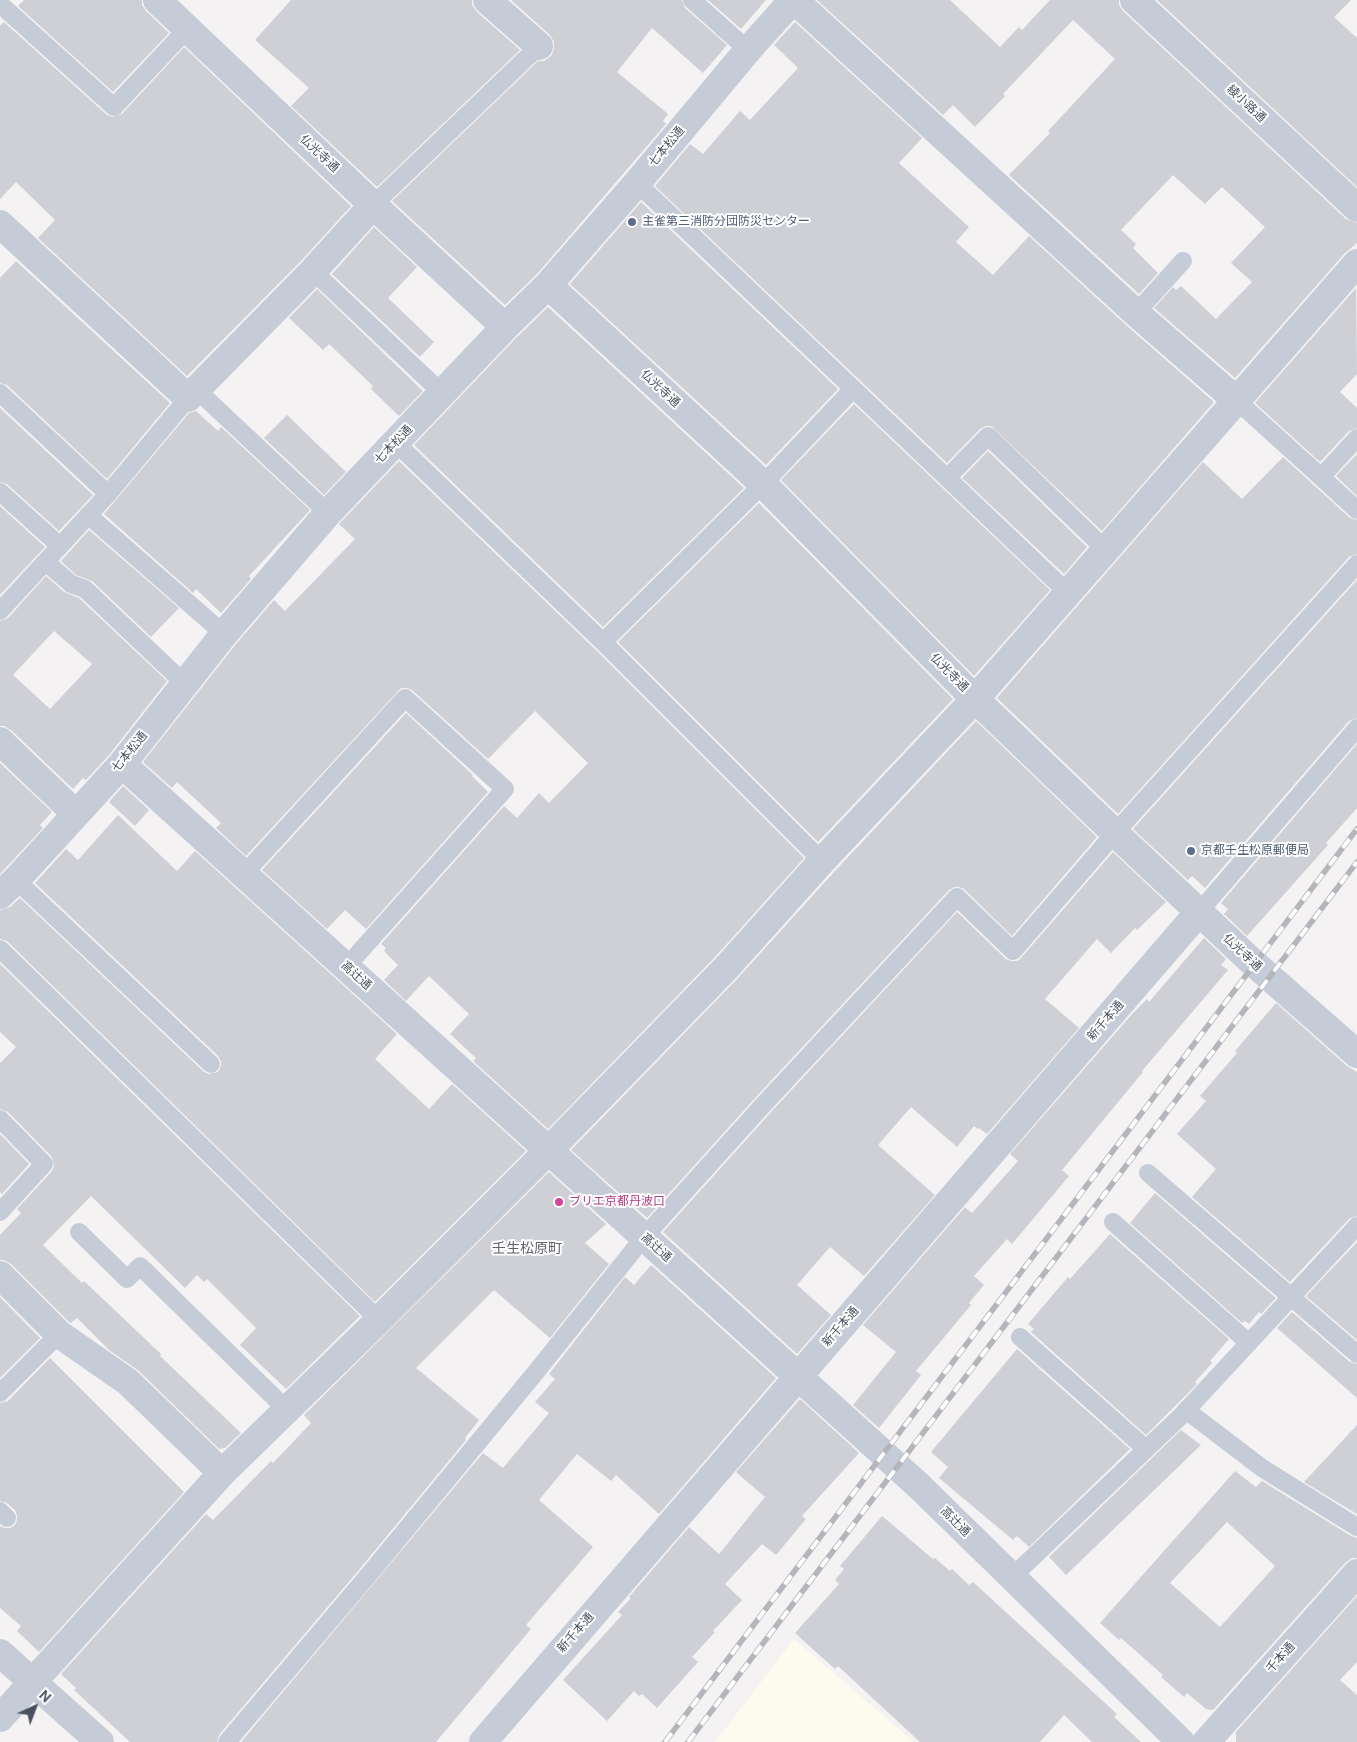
<!DOCTYPE html>
<meta charset="utf-8">
<style>
body{margin:0}
#map{position:relative;width:1357px;height:1742px;overflow:hidden;background:#f4f2f2;font-family:"DM Sans",sans-serif}
canvas{display:block}
.north{position:absolute;left:10px;top:1682px;width:50px;height:50px;-webkit-text-stroke:4px #fff;paint-order:stroke;rotate:43deg;font-size:14px;font-weight:700;line-height:20px;text-align:center;color:#485261}
.north::after{content:'';display:block;margin:auto;width:18px;height:22px;background:#485261;clip-path:polygon(50% 0,100% 100%,50% 72%,0 100%)}
</style>
<div id="map">
<canvas width="1357" height="1742"></canvas>
<div class="north">N</div>
</div>
<script>
const ctx = document.querySelector('canvas').getContext('2d');
ctx.lineJoin = 'round';
function paint(path, color) { ctx.fillStyle = color; ctx.fill(path, 'evenodd'); }
function strokePath(path, color, width, dash) { ctx.strokeStyle = color; ctx.lineWidth = width; ctx.lineCap = dash ? 'butt' : 'round'; ctx.setLineDash(dash || []); ctx.stroke(path); }
function drawText(font, color, halo, rows, align = 'center') {
  ctx.font = font + ' "DM Sans","Noto Sans JP",sans-serif'; ctx.lineWidth = 4; ctx.setLineDash([]); ctx.textBaseline = 'middle'; ctx.strokeStyle = halo; ctx.fillStyle = color; for (const [text, x, y, turn = 0] of rows) {
    ctx.save(); ctx.translate(x, y); ctx.rotate((+turn || 0) * Math.PI / 180); ctx.textAlign = isNaN(turn) ? turn : align; if (halo) ctx.strokeText(text, 0, 0); ctx.fillText(text, 0, 0); ctx.restore();
  }
}
const commercial = new Path2D(`
 M 794,1639 L 914,1742 L 715,1742 Z`);
const building = new Path2D(`
 M 24,0 L 142,0 L 142,5 L 146,11 L 169,33 L 113,92 L 18,6 Z
 M 291,0 L 472,0 L 472,5 L 477,12 L 520,50 L 377,187 L 291,106 L 309,88 L 255,40 Z
 M 511,0 L 682,0 L 685,8 L 727,45 L 703,73 L 652,28 L 617,72 L 668,114 L 663,121 L 666,124 L 537,274 L 505,305 L 392,201 L 538,61 L 544,61 L 551,56 L 554,49 L 554,42 L 550,35 Z
 M 708,0 L 766,0 L 741,29 Z
 M 817,0 L 950,0 L 1000,47 L 1019,27 L 1022,30 L 1050,0 L 1119,0 L 1119,5 L 1123,11 L 1346,219 L 1357,223 L 1357,243 L 1345,253 L 1235,378 L 1154,308 L 1173,287 L 1176,290 L 1181,286 L 1216,319 L 1252,282 L 1231,263 L 1265,227 L 1222,187 L 1205,204 L 1173,175 L 1121,230 L 1136,244 L 1133,248 L 1158,273 L 1139,294 L 1009,175 L 1050,133 L 1048,131 L 1115,59 L 1073,20 L 1003,94 L 1005,96 L 975,127 L 953,105 L 943,115 Z
 M 1157,0 L 1351,0 L 1334,17 L 1357,38 L 1357,187 Z
 M 4,22 L 107,115 L 112,117 L 122,114 L 184,47 L 351,206 L 302,260 L 187,376 L 38,238 L 55,220 L 16,182 L 0,199 L 0,26 Z
 M 795,22 L 922,138 L 899,163 L 969,227 L 956,242 L 993,275 L 1029,236 L 1126,325 L 1214,402 L 1102,531 L 991,426 L 986,426 L 980,429 L 947,463 L 655,186 L 690,144 L 703,154 L 740,111 L 750,120 L 798,68 L 774,45 Z
 M 641,202 L 838,389 L 766,465 L 570,284 Z
 M 374,227 L 417,267 L 388,298 L 434,342 L 420,357 L 332,274 Z
 M 16,261 L 170,403 L 107,479 L 7,385 L 0,383 L 0,278 Z
 M 1356,288 L 1357,374 L 1340,392 L 1357,408 L 1357,428 L 1349,431 L 1320,462 L 1255,403 Z
 M 317,289 L 423,391 L 399,416 L 371,389 L 373,386 L 329,344 L 323,350 L 289,318 Z
 M 548,307 L 744,488 L 603,627 L 414,445 L 516,338 Z
 M 854,404 L 1050,590 L 974,676 L 781,480 Z
 M 0,408 L 93,495 L 59,531 L 7,484 L 0,482 Z
 M 196,411 L 218,431 L 221,427 L 310,510 L 249,576 L 251,579 L 221,613 L 196,589 L 193,593 L 104,514 L 189,413 Z
 M 287,415 L 346,472 L 324,495 L 264,438 Z
 M 988,451 L 1087,547 L 1064,574 L 962,478 Z
 M 1357,454 L 1357,496 L 1336,476 Z
 M 1283,457 L 1350,518 L 1357,520 L 1357,554 L 1349,557 L 1118,814 L 997,698 L 1203,462 L 1242,499 Z
 M 399,461 L 596,650 L 804,858 L 716,956 L 548,1129 L 473,1061 L 476,1058 L 450,1034 L 469,1014 L 429,976 L 406,1001 L 384,980 L 398,965 L 384,951 L 386,948 L 381,944 L 504,806 L 517,818 L 539,793 L 549,803 L 588,763 L 535,711 L 488,759 L 412,690 L 407,688 L 401,688 L 246,856 L 216,828 L 221,823 L 177,782 L 172,788 L 143,762 L 236,644 L 274,600 L 285,611 L 355,539 L 339,524 Z
 M 759,503 L 953,699 L 818,842 L 618,642 Z
 M 0,506 L 45,547 L 0,595 Z
 M 89,530 L 179,608 L 151,637 L 92,581 L 76,575 L 61,561 Z
 M 46,576 L 64,592 L 79,598 L 167,681 L 110,754 L 86,780 L 83,778 L 73,789 L 11,730 L 4,726 L 0,726 L 0,621 L 8,618 ZM 54,631 L 92,664 L 50,709 L 13,675 Z
 M 1357,580 L 1357,718 L 1349,721 L 1205,888 L 1192,876 L 1188,880 L 1133,829 Z
 M 406,713 L 473,775 L 472,776 L 488,792 L 366,929 L 345,910 L 327,929 L 262,870 Z
 M 976,721 L 1097,837 L 1012,936 L 964,889 L 959,887 L 954,887 L 949,890 L 756,1097 L 647,1218 L 571,1150 L 738,978 L 834,872 Z
 M 1357,744 L 1357,808 L 1326,843 L 1328,845 L 1247,936 L 1224,914 L 1228,909 L 1221,903 Z
 M 0,763 L 52,812 L 40,825 L 43,828 L 0,874 Z
 M 123,786 L 149,810 L 135,826 L 109,802 Z
 M 118,815 L 177,871 L 195,851 L 397,1034 L 375,1059 L 429,1109 L 452,1084 L 526,1151 L 375,1302 L 7,941 L 0,939 L 0,910 L 10,907 L 20,898 L 204,1072 L 209,1074 L 218,1072 L 221,1066 L 221,1061 L 218,1056 L 35,883 L 66,849 L 78,860 Z
 M 1113,852 L 1166,902 L 1137,930 L 1135,928 L 1111,953 L 1097,939 L 1045,999 L 1079,1028 L 987,1134 L 979,1128 L 978,1129 L 974,1126 L 957,1147 L 911,1107 L 878,1145 L 935,1195 L 864,1276 L 830,1247 L 797,1285 L 831,1315 L 797,1354 L 663,1232 L 772,1111 L 957,912 L 1006,959 L 1011,961 L 1017,961 L 1021,958 Z
 M 1204,938 L 1226,959 L 1221,965 L 1228,970 L 1142,1071 L 1143,1072 L 1062,1170 L 1069,1176 L 1012,1244 L 1007,1239 L 974,1276 L 984,1285 L 969,1303 L 971,1305 L 916,1371 L 921,1375 L 879,1428 L 853,1405 L 896,1352 L 863,1325 L 965,1207 L 972,1213 L 1018,1161 L 1010,1154 L 1133,1013 L 1147,999 L 1149,1002 Z
 M 0,964 L 360,1316 L 286,1389 L 240,1345 L 256,1328 L 207,1279 L 204,1282 L 197,1275 L 185,1288 L 91,1196 L 43,1245 L 82,1283 L 84,1281 L 161,1354 L 160,1356 L 241,1433 L 225,1448 L 219,1449 L 139,1371 L 109,1350 L 77,1318 L 71,1323 L 69,1322 L 11,1264 L 4,1260 L 0,1260 L 0,1235 L 21,1213 L 17,1209 L 52,1171 L 54,1166 L 52,1157 L 8,1112 L 0,1109 L 0,1063 L 16,1047 L 0,1032 Z
 M 1276,1003 L 1347,1066 L 1357,1072 L 1357,1216 L 1349,1219 L 1290,1282 L 1192,1197 L 1216,1169 L 1177,1134 L 1206,1101 L 1200,1096 L 1237,1053 L 1235,1051 Z
 M 0,1134 L 29,1164 L 2,1194 L 0,1192 Z
 M 549,1172 L 606,1224 L 585,1243 L 609,1264 L 550,1338 L 494,1290 L 416,1368 L 479,1420 L 465,1438 L 466,1440 L 358,1571 L 219,1735 L 217,1742 L 130,1742 L 74,1690 L 76,1688 L 61,1674 L 206,1514 L 213,1520 L 271,1461 L 273,1463 L 311,1423 L 304,1415 Z
 M 1155,1193 L 1276,1298 L 1261,1314 L 1259,1312 L 1249,1324 L 1245,1321 L 1242,1323 L 1130,1223 Z
 M 1110,1234 L 1229,1339 L 1210,1361 L 1212,1363 L 1195,1382 L 1197,1384 L 1146,1435 L 1031,1332 L 1034,1329 L 1028,1324 L 1068,1277 L 1070,1279 Z
 M 1357,1242 L 1357,1340 L 1306,1296 Z
 M 651,1265 L 776,1378 L 659,1514 L 616,1475 L 611,1481 L 577,1454 L 539,1500 L 593,1547 L 526,1625 L 531,1629 L 436,1742 L 241,1742 L 483,1453 L 503,1468 L 549,1413 L 535,1402 L 555,1379 L 549,1374 L 625,1277 L 634,1285 Z
 M 0,1297 L 40,1338 L 0,1378 Z
 M 1292,1312 L 1350,1362 L 1357,1364 L 1357,1398 L 1277,1328 Z
 M 1017,1349 L 1130,1449 L 1029,1547 L 1017,1536 L 1013,1540 L 939,1478 L 948,1467 L 931,1452 Z
 M 50,1358 L 184,1492 L 39,1652 L 17,1631 L 21,1626 L 0,1608 L 0,1526 L 5,1528 L 10,1528 L 15,1525 L 17,1520 L 17,1515 L 15,1510 L 7,1503 L 0,1501 L 0,1403 L 8,1401 Z
 M 800,1399 L 859,1453 L 802,1516 L 806,1519 L 776,1555 L 762,1544 L 725,1584 L 742,1600 L 713,1631 L 715,1632 L 692,1657 L 698,1662 L 657,1708 L 642,1694 L 639,1696 L 634,1691 L 607,1721 L 563,1680 L 622,1615 L 618,1612 L 631,1598 L 629,1597 L 689,1527 L 719,1554 L 765,1497 L 736,1472 Z
 M 1357,1425 L 1357,1514 L 1304,1482 Z
 M 1181,1430 L 1201,1445 L 1066,1575 L 1049,1557 Z
 M 1235,1471 L 1256,1487 L 1262,1481 L 1351,1536 L 1357,1538 L 1357,1558 L 1352,1558 L 1345,1563 L 1213,1710 L 1206,1709 L 1187,1693 L 1184,1697 L 1161,1677 L 1163,1675 L 1121,1638 L 1119,1640 L 1100,1623 ZM 1227,1522 L 1275,1566 L 1220,1627 L 1170,1583 Z
 M 882,1516 L 933,1559 L 935,1558 L 950,1571 L 952,1569 L 969,1585 L 973,1582 L 1117,1714 L 1114,1717 L 1141,1742 L 1092,1742 L 1064,1715 L 1040,1742 L 920,1742 L 838,1666 L 835,1669 L 795,1633 L 839,1584 L 835,1580 L 844,1569 L 840,1566 Z
 M 1357,1596 L 1357,1662 L 1340,1680 L 1357,1695 L 1357,1742 L 1236,1742 L 1236,1732 Z`);
const service = new Path2D(`
 M 692,0 L 748,50
 M 0,4 L 114,107 L 187,29
 M 637,183 L 1068,593
 M 373,205 L 539,46
 M 313,271 L 443,394
 M 1136,313 L 1183,261
 M 197,390 L 328,513
 M 0,393 L 108,494
 M 1236,400 L 1321,477
 M 1357,438 L 1321,477 L 1357,510
 M 396,443 L 603,642 L 822,861
 M 947,478 L 988,436 L 1106,550
 M 0,492 L 60,546
 M 88,515 L 224,634
 M 46,562 L 71,584 L 85,589 L 184,683
 M 0,611 L 108,494 L 188,398
 M 603,642 L 763,484 L 853,389
 M 244,874 L 405,698 L 505,789 L 346,967
 M 16,880 L 211,1064
 M 1199,912 L 1357,728
 M 0,949 L 379,1320
 M 0,1119 L 44,1164 L 0,1212
 M 1148,1173 L 1357,1354
 M 1113,1222 L 1249,1343
 M 79,1232 L 127,1279 L 140,1266 L 286,1409
 M 1020,1337 L 1146,1449
 M 0,1393 L 59,1334
 M 1186,1410 L 1262,1468 L 1357,1527
 M 0,1511 L 7,1518
 M 1011,1578 L 1181,1416 L 1357,1226
 M 227,1742 L 366,1578 L 536,1372 L 644,1237 L 764,1104 L 957,897 L 1013,951 L 1115,833 L 1357,564`);
const minor = new Path2D(`
 M 157,0 L 373,205 L 505,327
 M 487,0 L 539,46
 M 794,0 L 1136,313 L 1236,400
 M 1134,0 L 1357,208
 M 0,224 L 188,398 L 313,271 L 373,205
 M 548,285 L 763,484 L 975,699 L 1115,833 L 1249,959 L 1357,1054
 M 0,741 L 76,814
 M 122,764 L 919,1486
 M 0,895 L 16,880 L 122,764 L 224,634 L 328,513 L 505,327 L 548,285 L 637,183 L 748,50 L 793,0
 M 0,1275 L 59,1334 L 128,1382 L 222,1473
 M 0,1653 L 100,1742
 M 0,1718 L 222,1473 L 379,1320 L 548,1151 L 727,967 L 822,861 L 975,699 L 1357,263
 M 483,1742 L 1199,912
 M 1206,1742 L 1357,1573`);
const tertiary = new Path2D(`
 M 919,1486 L 1181,1742`);
const rail = new Path2D(`
 M 665,1742 L 1357,829
 M 688,1742 L 1357,862`);
const markers = [
 [632,222,5,"#5c6f8a"],
 [1191,851,5,"#5c6f8a"],
 [559,1202,5,"#d1479c"]
];
const streetNames = [
 ["綾小路通",1246,104,43],
 ["七本松通",667,147,-50],
 ["仏光寺通",319,154,43],
 ["仏光寺通",660,389,43],
 ["七本松通",394,445,-46],
 ["仏光寺通",949,673,45],
 ["七本松通",130,752,-51],
 ["仏光寺通",1242,953,43],
 ["高辻通",356,976,42],
 ["新千本通",1106,1021,-49],
 ["高辻通",656,1248,42],
 ["新千本通",841,1327,-49],
 ["高辻通",955,1522,45],
 ["新千本通",576,1633,-49],
 ["千本通",1281,1658,-48]
];
const serviceNames = [
 ["主雀第三消防分団防災センター",642,222],
 ["京都壬生松原郵便局",1201,851]
];
const hotelNames = [
 ["ブリエ京都丹波口",569,1202]
];
const neighbourhoodNames = [
 ["壬生松原町",527,1249]
];
paint(commercial, '#fdfbed');
paint(building, '#ced0d6');
strokePath(service, '#c5ccd7', 18);
strokePath(minor, '#c5ccd7', 28);
strokePath(tertiary, '#c5ccd7', 28);
strokePath(rail, '#b4b6bc', 5.5);
strokePath(rail, '#fff', 4, [11]);
for (const [x, y, r, color] of markers) { const dot = new Path2D(); dot.arc(x, y, r, 0, 2 * Math.PI); ctx.fillStyle = color; ctx.fill(dot); strokePath(dot, '#fff', 2); }
drawText('12px', '#485261', '#fff', streetNames);
drawText('12px', '#4e5e75', '#fff', serviceNames, 'left');
drawText('12px', '#b23c85', '#fff', hotelNames, 'left');
drawText('14px', '#5e6167', '#fff', neighbourhoodNames);
</script>
